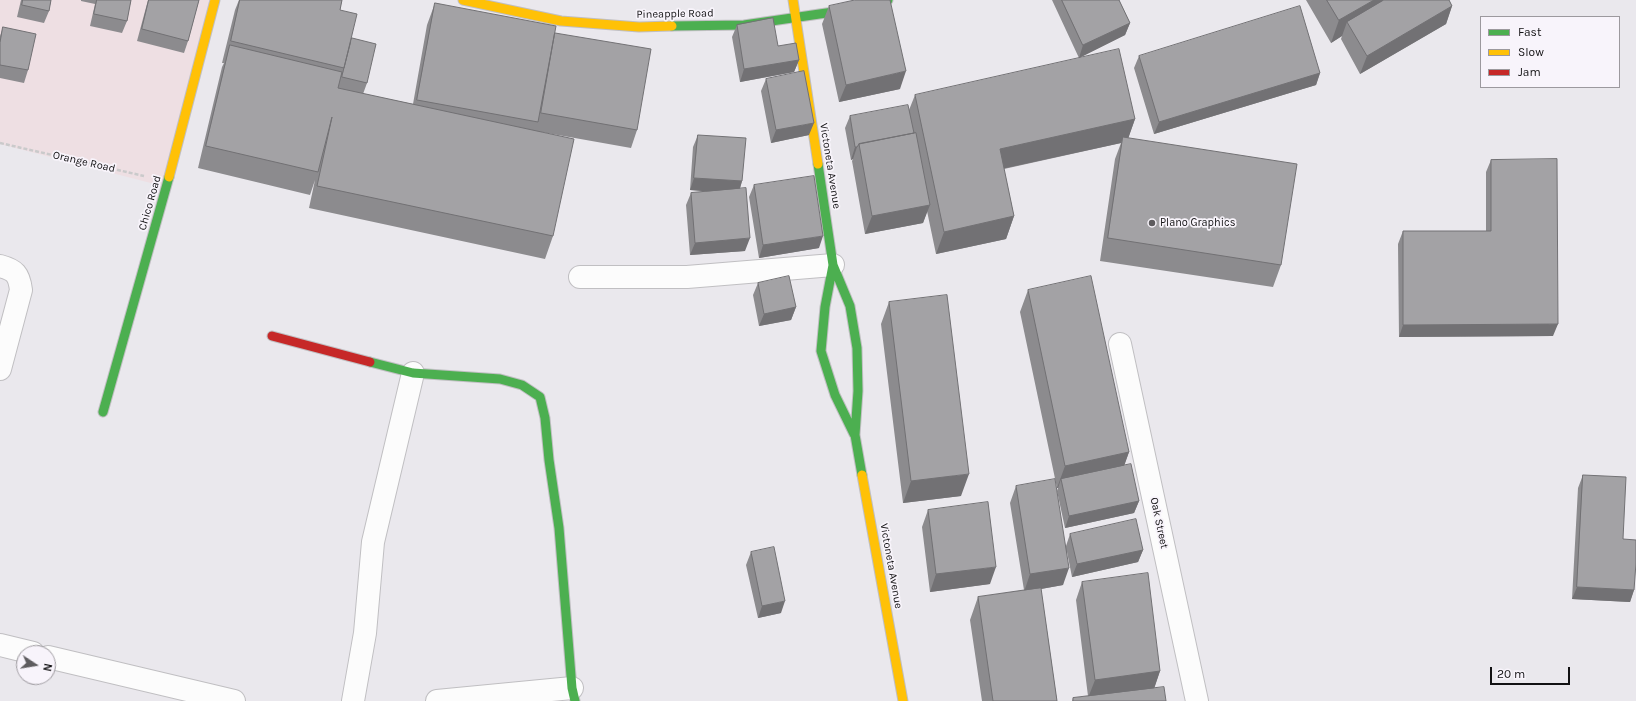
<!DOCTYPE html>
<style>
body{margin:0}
#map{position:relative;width:1636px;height:701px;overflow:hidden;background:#eae8ed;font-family:Karla,sans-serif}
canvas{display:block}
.legend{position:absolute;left:1480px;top:16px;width:140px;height:72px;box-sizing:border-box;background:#f8f4fb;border:1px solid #9c999e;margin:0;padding:5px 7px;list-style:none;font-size:12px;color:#121113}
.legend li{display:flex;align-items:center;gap:8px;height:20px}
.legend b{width:20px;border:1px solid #9c999e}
.north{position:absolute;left:16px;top:645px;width:40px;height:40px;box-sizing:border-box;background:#f8f4fb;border:1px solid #9c999e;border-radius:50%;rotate:102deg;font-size:11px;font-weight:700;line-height:16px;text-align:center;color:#121113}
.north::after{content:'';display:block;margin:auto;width:14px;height:18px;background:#5e5c5f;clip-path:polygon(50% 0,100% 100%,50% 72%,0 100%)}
.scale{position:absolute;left:1490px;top:667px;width:80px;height:18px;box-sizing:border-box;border:2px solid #121113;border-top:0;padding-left:5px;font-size:12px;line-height:14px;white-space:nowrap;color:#121113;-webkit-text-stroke:3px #f8f4fb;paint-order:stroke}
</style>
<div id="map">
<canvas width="1636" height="701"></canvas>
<ul class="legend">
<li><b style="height:5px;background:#4caf50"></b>Fast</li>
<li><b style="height:5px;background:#ffc107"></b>Slow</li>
<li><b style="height:5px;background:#c62828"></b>Jam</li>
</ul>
<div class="north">N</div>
<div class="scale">20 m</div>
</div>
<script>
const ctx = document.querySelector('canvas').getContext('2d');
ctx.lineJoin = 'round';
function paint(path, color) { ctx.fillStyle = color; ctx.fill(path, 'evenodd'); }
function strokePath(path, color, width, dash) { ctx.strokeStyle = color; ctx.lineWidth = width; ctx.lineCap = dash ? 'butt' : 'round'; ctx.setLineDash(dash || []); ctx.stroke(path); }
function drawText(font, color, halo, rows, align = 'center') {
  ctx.font = font + ' Karla,sans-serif'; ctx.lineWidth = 3.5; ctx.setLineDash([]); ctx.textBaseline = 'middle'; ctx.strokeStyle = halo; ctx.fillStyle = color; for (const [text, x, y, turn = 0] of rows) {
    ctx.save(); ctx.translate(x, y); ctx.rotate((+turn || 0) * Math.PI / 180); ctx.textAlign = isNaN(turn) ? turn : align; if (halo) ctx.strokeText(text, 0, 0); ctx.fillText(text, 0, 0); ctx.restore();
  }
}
const commercial = new Path2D(`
 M 0,0 L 214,0 L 170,188 L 0,144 Z`);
const path = new Path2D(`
 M 0,143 L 144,176`);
const street = new Path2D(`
 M 0,266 C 15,270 19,274 21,290 L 0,369
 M 580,277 L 687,277 L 833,265
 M 1120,344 L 1197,701
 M 0,645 L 33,653
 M 48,657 L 234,701
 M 353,701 L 365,633 L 373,542 L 413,373
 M 437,701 L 572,688`);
const fast = new Path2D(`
 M 672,26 L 744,25 L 840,11 L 888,0
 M 818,164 L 833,265 L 850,306 L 857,348 L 858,391 L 855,435 L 862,475
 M 833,265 L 825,307 L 821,351 L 835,395 L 854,434
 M 370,362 L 413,373 L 500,379 L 522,385 L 540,397 L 545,418 L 549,460 L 559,528 L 572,688 L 575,701
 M 103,412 L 169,177`);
const slow = new Path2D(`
 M 463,0 L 561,21 L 639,27 L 672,26
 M 793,0 L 818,164
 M 169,177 L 215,0
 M 862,475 L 903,701`);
const jam = new Path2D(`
 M 272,336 L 370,362`);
const wall = new Path2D(`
 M 21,0 L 51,0 L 49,11 L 44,23 L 17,17 Z
 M 81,0 L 131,0 L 127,21 L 122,33 L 90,26 L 95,4 L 81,1 Z
 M 148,0 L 199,0 L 188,41 L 184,53 L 137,41 Z
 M 239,0 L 342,0 L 340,10 L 350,41 L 367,83 L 363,94 L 413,104 L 427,25 L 435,3 L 554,35 L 637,130 L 631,148 L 541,132 L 553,236 L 545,259 L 309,208 L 315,180 L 310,195 L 198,168 L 222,67 L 224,63 L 222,63 L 235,10 Z
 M 1052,0 L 1119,0 L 1130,23 L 1125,35 L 1079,58 Z
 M 1306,0 L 1449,0 L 1452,6 L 1446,24 L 1360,74 L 1341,39 L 1342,36 L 1331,43 Z
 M 829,6 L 900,89 L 839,102 L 822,24 Z
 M 737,25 L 799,60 L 794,72 L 740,82 L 732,37 Z
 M 3,27 L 28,70 L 24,83 L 0,78 L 0,36 Z
 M 1139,56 L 1320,73 L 1316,85 L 1154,134 L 1134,68 Z
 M 766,79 L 809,135 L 771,143 L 761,91 Z
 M 915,95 L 1135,119 L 1128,138 L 1281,265 L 1273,287 L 1100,261 L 1115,159 L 1121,143 L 1004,169 L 1014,216 L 1006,239 L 936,254 L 927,211 L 923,223 L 865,234 L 852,161 L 853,159 L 851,160 L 845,128 L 850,116 L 909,110 Z
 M 698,135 L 742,181 L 740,189 L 745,251 L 690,255 L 686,205 L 691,193 L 707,191 L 690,190 L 693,147 Z
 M 1491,160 L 1553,336 L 1399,337 L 1398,244 L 1403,231 L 1486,231 L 1486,172 Z
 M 754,185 L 819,248 L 759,258 L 749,197 Z
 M 758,283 L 796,307 L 791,320 L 759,326 L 753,295 Z
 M 1028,290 L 1129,452 L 1124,465 L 1139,501 L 1134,513 L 1065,528 L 1057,491 L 1058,488 L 1057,488 L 1020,312 Z
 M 889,302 L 961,496 L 903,503 L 881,324 Z
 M 1583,475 L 1623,539 L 1634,590 L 1630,602 L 1572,599 L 1578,488 Z
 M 1016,486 L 1066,546 L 1070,534 L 1143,550 L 1138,562 L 1072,577 L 1067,552 L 1063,585 L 1041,589 L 1057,701 L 982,701 L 970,620 L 978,597 L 1024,590 L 1010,503 Z
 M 928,510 L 990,584 L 930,592 L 922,527 Z
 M 751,552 L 781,613 L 758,618 L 746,565 Z
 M 1082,582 L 1160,671 L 1154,688 L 1166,701 L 1072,701 L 1073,698 L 1088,696 L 1076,600 Z`);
const shadedWall = new Path2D(`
 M 1374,0 L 1404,0 L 1347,22 L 1342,36 L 1331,43 L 1339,20 Z
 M 1452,6 L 1446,24 L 1360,74 L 1367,56 Z
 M 1130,23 L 1125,35 L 1079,58 L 1083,45 Z
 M 799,60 L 794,72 L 740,82 L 744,69 Z
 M 906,71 L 900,89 L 839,102 L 846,85 Z
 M 1320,73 L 1316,85 L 1154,134 L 1159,122 Z
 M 1135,119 L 1127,142 L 1123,137 L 1121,143 L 992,171 L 1000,149 Z
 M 814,123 L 809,135 L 771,143 L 776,130 Z
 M 855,147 L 857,147 L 853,159 L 851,160 Z
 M 694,178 L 742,181 L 738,194 L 690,190 Z
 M 930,205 L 923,223 L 865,234 L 872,216 Z
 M 1014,216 L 1006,239 L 936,254 L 944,232 Z
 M 823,236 L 819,248 L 759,258 L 763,245 Z
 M 750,238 L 745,251 L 690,255 L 695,243 Z
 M 796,307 L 791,320 L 759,326 L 764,314 Z
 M 1558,324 L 1553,336 L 1399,337 L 1403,325 Z
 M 1129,452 L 1121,475 L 1061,479 L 1058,488 L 1057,488 L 1065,466 Z
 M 969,474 L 961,496 L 903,503 L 911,481 Z
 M 1139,501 L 1134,513 L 1065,528 L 1069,516 Z
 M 1143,550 L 1138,562 L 1072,577 L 1077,564 Z
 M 996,567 L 990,584 L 930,592 L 936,574 Z
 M 1069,568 L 1063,585 L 1024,592 L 1030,574 Z
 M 1577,587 L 1634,590 L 1630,602 L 1572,599 Z
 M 785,601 L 781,613 L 758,618 L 762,606 Z
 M 1160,671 L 1154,689 L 1088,698 L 1095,680 Z`);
const building = new Path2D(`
 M 23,0 L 51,0 L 49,11 L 22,5 Z
 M 97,0 L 131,0 L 127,21 L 94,14 Z
 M 149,0 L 199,0 L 188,41 L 142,29 Z
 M 240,0 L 342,0 L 340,10 L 357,14 L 344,68 L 231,41 Z
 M 855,0 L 890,0 L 906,71 L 846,85 L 829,6 Z
 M 1062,0 L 1119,0 L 1130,23 L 1083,45 Z
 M 1327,0 L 1374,0 L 1339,20 Z
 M 1384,0 L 1449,0 L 1452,6 L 1367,56 L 1347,22 Z
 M 435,3 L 556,26 L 538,122 L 417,100 Z
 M 1300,6 L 1320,73 L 1159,122 L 1139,56 Z
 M 773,18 L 778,46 L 796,43 L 799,60 L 744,69 L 737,25 Z
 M 3,27 L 36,34 L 28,70 L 0,65 L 0,43 Z
 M 555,33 L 651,49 L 637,130 L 541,113 Z
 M 352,38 L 376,44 L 367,83 L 342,77 Z
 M 230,45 L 342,72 L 338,88 L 574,139 L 553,236 L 317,186 L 332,117 L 318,172 L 206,146 Z
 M 1119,49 L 1135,119 L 1000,149 L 1014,216 L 944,232 L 915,95 Z
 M 804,71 L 814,123 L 776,130 L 766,79 Z
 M 908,105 L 914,133 L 859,144 L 857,147 L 855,147 L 850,116 Z
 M 916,133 L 930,205 L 872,216 L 859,144 Z
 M 698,135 L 746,138 L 742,181 L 694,178 Z
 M 1123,137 L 1297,164 L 1281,265 L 1108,238 Z
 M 1557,159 L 1558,324 L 1403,325 L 1403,231 L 1491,231 L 1491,160 Z
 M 814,176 L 823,236 L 763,245 L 754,185 Z
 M 746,188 L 750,238 L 695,243 L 691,193 Z
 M 789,276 L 796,307 L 764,314 L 758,283 Z
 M 1091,276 L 1129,452 L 1065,466 L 1028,290 Z
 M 947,295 L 969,474 L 911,481 L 889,302 Z
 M 1131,464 L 1139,501 L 1069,516 L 1061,479 Z
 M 1583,475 L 1626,477 L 1623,539 L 1636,540 L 1636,563 L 1634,590 L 1577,587 Z
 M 1055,479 L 1069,568 L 1030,574 L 1016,486 Z
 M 988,502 L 996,567 L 936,574 L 928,510 Z
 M 1136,519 L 1143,550 L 1077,564 L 1070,534 Z
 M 774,547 L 785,601 L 762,606 L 751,552 Z
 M 1148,573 L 1160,671 L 1095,680 L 1082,582 Z
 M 1041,588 L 1057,701 L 993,701 L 978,597 Z
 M 1164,687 L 1166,701 L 1073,701 L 1073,698 Z`);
const markers = [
 [1152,223,4,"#5e5c5f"]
];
const streetNames = [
 ["Pineapple Road",675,14,-1],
 ["Orange Road",84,162,13],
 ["Victoneta Avenue",830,166,81],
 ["Chico Road",150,203,-74],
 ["Oak Street",1159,523,78],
 ["Victoneta Avenue",891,566,80]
];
const poiNames = [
 ["Plano Graphics",1160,223]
];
paint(commercial, '#eedfe3');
strokePath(street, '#c0bfc2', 24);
strokePath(fast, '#c0bfc2', 11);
strokePath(slow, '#c0bfc2', 11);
strokePath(jam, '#c0bfc2', 11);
strokePath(path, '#cacacb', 2.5, [4, 2]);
strokePath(street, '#fcfcfc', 22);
strokePath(fast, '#4caf50', 9);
strokePath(slow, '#ffc107', 9);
strokePath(jam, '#c62828', 9);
paint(wall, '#8c8b8e');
paint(shadedWall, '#727174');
paint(building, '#a3a2a5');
strokePath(building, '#727174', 1);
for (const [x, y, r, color] of markers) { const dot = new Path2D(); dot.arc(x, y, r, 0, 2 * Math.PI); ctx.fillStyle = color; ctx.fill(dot); strokePath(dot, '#f8f4fb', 1.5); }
drawText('11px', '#121113', '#f8f4fb', streetNames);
drawText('11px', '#121113', '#f8f4fb', poiNames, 'left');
</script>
